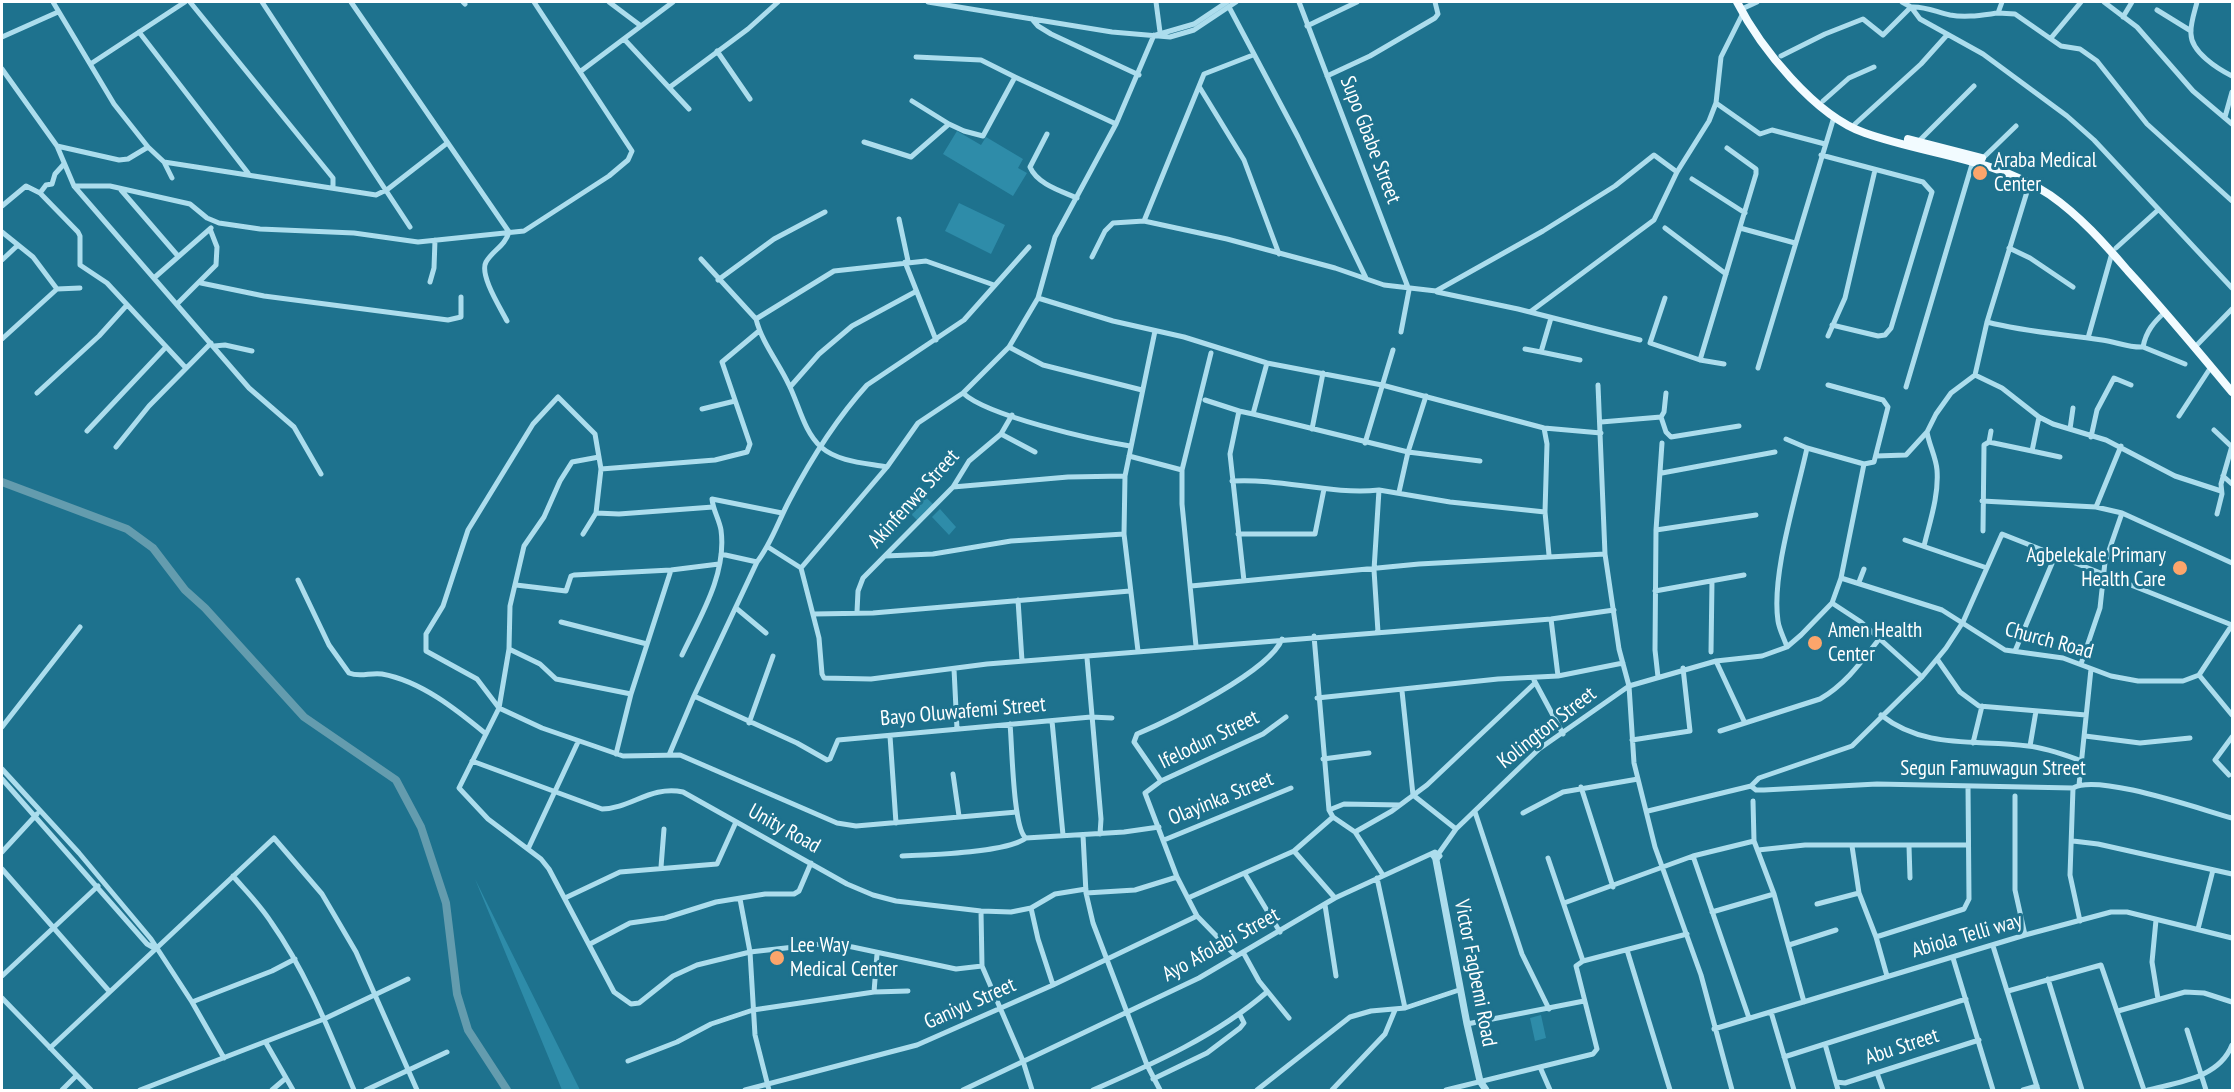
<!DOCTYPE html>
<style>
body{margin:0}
#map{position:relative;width:2234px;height:1092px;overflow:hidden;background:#1e728e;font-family:"PT Sans Narrow",sans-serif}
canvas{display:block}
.frame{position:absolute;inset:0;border:3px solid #fff;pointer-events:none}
</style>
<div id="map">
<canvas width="2234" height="1092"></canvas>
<div class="frame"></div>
</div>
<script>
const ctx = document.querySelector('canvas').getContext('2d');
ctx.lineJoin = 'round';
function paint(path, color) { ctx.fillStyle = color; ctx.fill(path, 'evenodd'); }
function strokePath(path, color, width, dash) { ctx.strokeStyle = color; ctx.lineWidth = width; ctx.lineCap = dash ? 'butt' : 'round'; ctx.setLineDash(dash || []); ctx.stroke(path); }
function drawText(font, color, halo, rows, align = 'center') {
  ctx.font = font + ' "PT Sans Narrow",sans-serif'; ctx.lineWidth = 6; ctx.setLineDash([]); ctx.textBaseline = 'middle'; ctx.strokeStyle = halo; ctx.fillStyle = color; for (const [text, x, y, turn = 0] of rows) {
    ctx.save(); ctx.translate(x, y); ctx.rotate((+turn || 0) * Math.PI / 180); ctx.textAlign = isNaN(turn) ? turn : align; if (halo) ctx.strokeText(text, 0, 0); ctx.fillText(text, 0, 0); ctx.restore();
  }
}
const green = new Path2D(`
 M 957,131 L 981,145 L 986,137 L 1023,159 L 1018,168 L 1027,173 L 1013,196 L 943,154 Z
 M 959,203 L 1005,225 L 991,254 L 945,231 Z
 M 916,488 L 934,505 L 918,521 L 901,504 Z
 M 940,509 L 956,527 L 949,535 L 932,517 Z
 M 475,879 L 580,1090 L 562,1090 Z
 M 1541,1015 L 1546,1038 L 1535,1041 L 1530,1018 Z`);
const river = new Path2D(`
 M 2,482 L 127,529 L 153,548 L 185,590 L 205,608 L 304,717 L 396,780 L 421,827 L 446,903 L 457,994 L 468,1030 L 507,1090`);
const minor = new Path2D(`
 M 53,2 L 114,104 L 148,147 L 164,162 L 376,195 L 388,189 L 446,144
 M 190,2 L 333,178 L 333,186
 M 262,2 L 410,227
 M 351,2 L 509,232 C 505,246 493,250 486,262 C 479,275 501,309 507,321
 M 463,2 L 465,4
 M 609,2 L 641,26
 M 928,2 L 1112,32 L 1170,37 L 1194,30 L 1236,2
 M 1156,2 L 1160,32
 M 1299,2 L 1409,290 L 1401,332
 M 1902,2 L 1911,7 L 1920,19 L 1983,54 L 2067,116 L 2094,140 L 2232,288
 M 2104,2 L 2137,27 L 2193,91 L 2232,124
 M 2197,2 C 2195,11 2190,24 2191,34 C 2191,52 2218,69 2232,76
 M 1229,7 L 1298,137 L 1366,278
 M 1744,8 L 1757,2
 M 2157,10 L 2191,31
 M 1998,13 L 2015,14 L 2061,46 L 2080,49 L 2097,61 L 2147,124 L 2232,201
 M 2123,17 L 2132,2
 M 1032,19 L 1038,26 L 1051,34 L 1139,75
 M 1307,26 L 1357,2
 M 139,32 L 248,173
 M 1156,35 L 1194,24 L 1227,2
 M 2,37 L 58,12
 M 2051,38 L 2081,2
 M 624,39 L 689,109
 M 717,51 L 750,99
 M 1781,56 L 1825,34 L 1863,19 L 1883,35 L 1911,7 C 1925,6 1936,12 1950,15 C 1966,18 1982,15 1998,13 L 2002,2
 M 916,57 L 981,60 L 1015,77
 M 92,63 L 185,2
 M 2,69 L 57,146 L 74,186 L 249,388 L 294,427 L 321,474
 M 581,71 L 673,2
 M 1327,76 L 1370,56 L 1435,18 L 1438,14 L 1435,2
 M 670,87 L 748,29 L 778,2
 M 1200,88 L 1244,160 L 1279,254
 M 912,101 L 949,124
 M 1823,101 L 1849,78 L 1874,67
 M 1716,103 L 1760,134 L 1772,130 L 1825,144
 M 2225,117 L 2232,92
 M 1855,124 L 1921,64 L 1947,35
 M 1047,134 L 1030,167 C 1037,184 1061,191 1077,198
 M 864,142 L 911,157 L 949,124 L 964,131 L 983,136 L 1015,77 L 1116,124
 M 1918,142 L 1974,86
 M 57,146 L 119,160 L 128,159 L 148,147
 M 1821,155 L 1923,182 L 1932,192 L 1891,328 L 1885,335 L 1878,336 L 1832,325
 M 1983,158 L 2016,126
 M 164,162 L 172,178
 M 1692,179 L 1745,213
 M 74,186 L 110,186 L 190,204 L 207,218 L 219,223 L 260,229 L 354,233 L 418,242 L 524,231 L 609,176 L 628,160 L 632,151 L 534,2
 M 121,190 L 178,256
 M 40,193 L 46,185 L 52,184 L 55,174 L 64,164
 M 2,206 L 26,186 L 40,193 L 78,232 L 80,236 L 80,265 L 107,283 L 185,367
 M 899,219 L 908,261
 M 1144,221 L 1204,74 L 1253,55
 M 1665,228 L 1726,274
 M 1740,228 L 1795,243
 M 2,232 L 33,257 L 57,289
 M 2009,248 L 2030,258 L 2073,287
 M 2116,248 L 2158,210
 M 1092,257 L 1105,231 L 1113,223 L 1144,221 L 1227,239 L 1335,268 L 1384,285 L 1436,291 L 1543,231 L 1615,186 L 1654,155 L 1677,172
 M 701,259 L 756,319 C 762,343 779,363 789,385 C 799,405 804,432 821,447 C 838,462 866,463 887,467
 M 2,260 L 18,245
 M 905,262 L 936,340
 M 154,278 L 211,228
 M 718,280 L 774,239 L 825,212
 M 430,282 L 434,268 L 435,240
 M 201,283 L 264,296 L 448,320 L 461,317 L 461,297
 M 1437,292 L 1518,309 L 1640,340
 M 1038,298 L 1113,321 L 1184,337 L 1267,363 L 1382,385 L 1544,428 L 1601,433
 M 1665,298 L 1650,343 L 1700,360 L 1724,364
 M 178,303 L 216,265 L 217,247 L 210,229
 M 1530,312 L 1654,220 L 1677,172 L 1709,121 L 1716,103 L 1721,57 L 1743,13
 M 756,319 L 834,271 L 926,261 L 994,285
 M 1987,322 C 2025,332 2063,334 2102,340 C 2117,342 2129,348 2143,347 C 2146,331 2154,322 2165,312
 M 1828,336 L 1845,298 L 1875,170
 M 2088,338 L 2112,253
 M 2,339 L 57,289 L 80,288
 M 214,346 L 225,345 L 252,351
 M 1009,347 L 1043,365 L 1142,390
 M 2143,347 L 2185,364
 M 2195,347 L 2232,309
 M 1525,349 L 1541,352 L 1551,318
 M 1541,352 L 1580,360
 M 1700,360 L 1756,174 L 1756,169 L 1727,148
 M 1758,368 L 1834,117
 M 1975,375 L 1987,322 L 2030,182
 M 1598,385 L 1605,554 L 1619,649 L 1629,686 L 1634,763 L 1655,847 L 1701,975 L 1732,1090
 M 790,387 L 819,354 L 852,326 L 915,292
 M 1906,387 L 1973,161
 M 37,393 L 99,336 L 127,305
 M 963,393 C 987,416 1094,440 1130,446
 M 1666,393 L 1664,412 L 1661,417 L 1666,432 L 1671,437 L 1739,426
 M 1426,396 L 1408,452 L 1480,461
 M 1205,400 L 1239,411 L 1230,454 L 1244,581
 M 702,409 L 735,401
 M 1239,411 L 1253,414 L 1267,363
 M 1253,414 L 1408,452 L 1399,492
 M 2179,416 L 2211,367
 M 1601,422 L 1661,417
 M 1544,428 L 1547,444 L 1545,512 L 1549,555
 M 1312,429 L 1323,373
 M 2070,429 L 2073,408
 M 2214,430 L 2232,447
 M 87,431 L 166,347
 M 1001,434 L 1035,452
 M 2091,437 L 2097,410 L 2114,378 L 2131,385
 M 1786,439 L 1807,448 L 1864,464
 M 1989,442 L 1991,431
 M 1365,443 L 1393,350
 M 116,447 L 149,406 L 211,343
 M 2032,451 L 2060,457
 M 1129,456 L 1182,470
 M 1876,456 L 1906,455 L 1927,432
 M 599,457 L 572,462 L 560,481 L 544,517 L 524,546 L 510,606 L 509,649 L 499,708 L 459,788 L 488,819 L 541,859 L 549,869 L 614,992 L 631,1004 L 639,1003 L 673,976 L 697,965 L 750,952 L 821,944 L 843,945 L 956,969 L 982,966
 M 601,469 L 715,460 L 747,452 L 750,444 L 722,362 L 759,331
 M 1662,473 L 1775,452
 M 2223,476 L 2232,484
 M 1232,481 C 1282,478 1330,495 1379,490
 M 953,487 L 1068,477 L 1125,476
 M 1982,501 L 2096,507 L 2122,513 L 2232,563
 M 2096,507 L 2121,446
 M 596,513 L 601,469 L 595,434 L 558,397 L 533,424 L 468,530 L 443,606 L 426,634 L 426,651 L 477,679 L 499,708 L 542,728 L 623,756 L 680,755 L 837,823 L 856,826 L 1017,812
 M 2217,514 L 2222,494 L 2221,484 L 2232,446
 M 1656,530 L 1756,515
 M 1983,531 L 1984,445 L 1989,442 L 2032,451 L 2039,417
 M 583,534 L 596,513 L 619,514 L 713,507
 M 1238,534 L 1315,534 L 1324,489
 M 1905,540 L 1987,568
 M 1924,546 C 1930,521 1939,495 1937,470 C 1936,457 1929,445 1927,432 L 1936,414 L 1951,393 L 1975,375 L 2002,388 L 2039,417 L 2053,424 L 2106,440 L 2175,476 L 2221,491
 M 768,547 L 801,568 L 819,638 L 822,674 L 824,678 L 871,679 L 987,664 L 1551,619 L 1614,610
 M 721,554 L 757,562
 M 885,556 L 933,554 L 1011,541 L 1124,534
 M 801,568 L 887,467 L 918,423 L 963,393 L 1009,347 L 1038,298 L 1055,237 L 1116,124 L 1154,35
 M 1841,578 L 1942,610 L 2005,650 L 2063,658 L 2111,676 L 2138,681 L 2183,681 L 2199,675 L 2232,625
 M 298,580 L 329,645 L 349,673 C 361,678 370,672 382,674 C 421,681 457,710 486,734
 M 1859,582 L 1864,569
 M 516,585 L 566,591 L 571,576 L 574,575 L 671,570 L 719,564
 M 1191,586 L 1419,564 L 1605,554
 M 1655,591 L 1744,575
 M 1018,600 L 1022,661
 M 1832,603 L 1861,622 L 1922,677
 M 736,608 L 766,633
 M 857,612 L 858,591 L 863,578 L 953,487 L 969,461 L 1001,434 L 1012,415
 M 814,614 L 873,613 L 1130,591
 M 1551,619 L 1558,676
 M 561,622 L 647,644
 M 1378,632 L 1374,570 L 1379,490 L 1450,502 L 1545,512
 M 1314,636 L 1329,810 L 1333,817 L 1355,832 L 1392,811 L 1427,785 L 1535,683
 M 1196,646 L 1182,504 L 1182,470 L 1211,353
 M 1787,647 C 1784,638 1779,629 1778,621 C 1771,574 1797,495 1807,448
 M 509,649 L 540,664 L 556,679 L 631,694
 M 1138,651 L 1124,534 L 1125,476 L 1155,331
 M 2015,651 L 2056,554
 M 1711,652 L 1712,581
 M 682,655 C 700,617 727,574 721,530 C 719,519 713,510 712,499 L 782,513
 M 1087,658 L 1101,819 L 1100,834
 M 1937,659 L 1960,692 L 1979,706 L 2086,715
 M 1716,661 L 1744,721
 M 2081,664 L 2100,608 L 2105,562 L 2122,513
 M 954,669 L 957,729
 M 2199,675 L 2232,715
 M 1658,677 L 1655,650 L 1656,530 L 1662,443
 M 1534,680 L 1563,734
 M 1402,691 L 1413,795 L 1456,829
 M 694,696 L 797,743 L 827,760 L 830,759 L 838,740 L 1091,717 L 1112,718
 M 1317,698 L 1498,679 L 1558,676 L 1623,663
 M 1881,715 C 1925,750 1977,739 2028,746 C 2047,748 2065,755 2082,761
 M 1052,721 L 1063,835
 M 749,723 L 773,656
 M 1010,724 C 1012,743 1013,830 1026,838
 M 2,727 L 80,627
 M 1720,731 L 1820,699 C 1846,684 1862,661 1880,638
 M 890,736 L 896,823
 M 2085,736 L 2140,743 L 2190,738
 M 1632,740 L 1690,731 L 1683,668
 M 1973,743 L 1982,706
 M 2030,746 L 2036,711
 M 616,754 L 631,694 L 671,570
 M 669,755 L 694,696 L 757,562 C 771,544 778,522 789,501 C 810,461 836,419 867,385 L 964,320 L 1029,247
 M 1323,759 L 1369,753
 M 472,761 L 602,809 C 630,809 651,785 683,792 L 847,884 L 873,895 L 896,901 L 981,911 L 1011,912 L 1031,908 L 1055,894 L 1086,889
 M 2,769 L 79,853 L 151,939 L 192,1002 L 224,1058
 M 953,774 L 959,816
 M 2229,775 L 2215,760 L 2232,737
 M 2,779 L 147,944 L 154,948
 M 1161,781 L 1134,742 L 1137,734 C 1170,720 1270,671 1282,639
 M 2079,785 L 2091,669
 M 1751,786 L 1756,790 L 1764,790 L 1877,784 L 2073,788 C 2098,773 2202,810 2232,818
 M 1581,787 L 1613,887
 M 2073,788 L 2070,875 L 2080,921
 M 2015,796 L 2015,890 L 2025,935
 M 1753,801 L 1754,841 L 1774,894 L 1804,1002
 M 1329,810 L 1344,804 L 1400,805
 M 1648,811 L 1751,786 L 1759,778 L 1852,746 L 1922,677 L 1946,648 L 1963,622 L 2002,534 L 2232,625
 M 1475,812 L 1522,954 L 1549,1009
 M 1523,813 L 1563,792 L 1638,779
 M 1355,832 L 1383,875
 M 1083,835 L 1086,893 L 1093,923 L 1147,1065 L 1160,1090
 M 1164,840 L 1291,788
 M 2073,841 L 2098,844 L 2232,874
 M 1852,846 L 1859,893 L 1876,937 L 1887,976
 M 1909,846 L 1910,878
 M 528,849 L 578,742
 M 1758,850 L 1805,845 L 1968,845
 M 1294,851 L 1335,898
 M 2,852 L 37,814
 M 1439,853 L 1456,829 L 1539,749 L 1629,686 L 1716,661 L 1762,656 L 1787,647 L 1801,635 L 1832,603 L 1841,578 L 1864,464 L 1874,462 L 1888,407 L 1883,400 L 1828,385
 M 902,856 C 929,855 1006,853 1026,838 L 1124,832 L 1159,827
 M 1693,856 L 1749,1018
 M 1548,858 L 1583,961
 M 661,867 L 664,829
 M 2,869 L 109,991
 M 1245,874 L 1280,932
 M 233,876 C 246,891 260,905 271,922 C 307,973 330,1033 354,1090
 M 1377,878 L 1405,1008
 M 1086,893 L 1135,890 L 1177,877
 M 565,898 L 620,872 L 717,864 L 736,822
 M 1188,898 L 1294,851 L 1333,817
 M 740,899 L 750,952 L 755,1035 L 769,1090
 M 1564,903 L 1693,856 L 1754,841
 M 1817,904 L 1859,893
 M 1325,905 L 1336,976
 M 1031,908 L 1038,939 L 1053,985
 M 981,911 L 982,966 L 1023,1061 L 1032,1090
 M 1712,912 L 1774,894
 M 2156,920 L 2152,962 L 2158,999
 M 2198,929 L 2213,870
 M 1876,937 L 1964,909 L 1969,899 L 1968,786
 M 590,944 L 630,923 L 665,918 L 716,902 L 765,894 L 794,894 L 799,891 L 811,863
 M 1789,945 L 1836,930
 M 1993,946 L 2038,1090
 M 1627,950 L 1670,1090
 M 1243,952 L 1259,981 L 1289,1018
 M 1236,956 L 1197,916 L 1177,877 L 1145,793 L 1161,781 L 1263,734 L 1286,717
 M 1953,958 L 1993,1090
 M 2,976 L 98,886
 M 2048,979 L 2082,1090
 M 2008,991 L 2101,965 L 2144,1090
 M 874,992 L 877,954
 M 2,998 L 91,1090
 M 192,1002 L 272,971 L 295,959
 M 2118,1011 L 2185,992 L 2204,993 L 2232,1002
 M 1771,1012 L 1794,1090
 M 1467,1024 L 1584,1001
 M 1714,1029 L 2025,935 L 2111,912 L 2127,912 L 2232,938
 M 2187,1030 L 2206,1090
 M 266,1043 L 293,1090
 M 1825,1044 L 1838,1090
 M 50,1048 L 274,838 L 322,894 L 356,952 L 417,1090
 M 1784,1057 L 1966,999
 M 628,1061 L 677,1042 L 711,1024 L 753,1010 L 874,992 L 908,991
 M 1540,1067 L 1550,1090
 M 1877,1073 L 1883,1090
 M 1153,1079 L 1207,1053 L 1240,1028 L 1244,1023 L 1240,1015
 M 1836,1082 L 1845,1083 L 1979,1040
 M 62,1090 L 76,1076
 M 140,1090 L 324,1019 L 408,979
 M 272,1090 L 286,1078
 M 366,1090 L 447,1052
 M 745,1090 L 917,1045 L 1053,985 L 1197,916
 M 963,1090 L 1199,978 L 1335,898 L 1435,852 L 1440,856 L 1436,860 L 1432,855
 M 1093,1090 C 1155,1063 1216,1036 1267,992
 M 1257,1090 L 1350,1017 L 1371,1011 L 1405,1008 L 1459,990
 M 1332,1090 L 1385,1034 L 1395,1010
 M 1446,1090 L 1593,1054 L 1597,1049 L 1576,966 L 1583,961 L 1687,934
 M 2023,1090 L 2037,1086
 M 2148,1090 C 2179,1082 2219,1078 2232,1045`);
const tertiary = new Path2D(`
 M 1436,860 L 1467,1024 L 1480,1081 L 1486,1090`);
const primary = new Path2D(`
 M 1737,2 C 1760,47 1815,116 1865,133 C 1927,155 1994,158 2050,195 C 2080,216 2104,243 2128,271 C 2164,310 2198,351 2232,392
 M 1908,139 L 1982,158`);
const markers = [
 [1980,173,8,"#fca56b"],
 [2180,568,8,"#fca56b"],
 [1815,643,8,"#fca56b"],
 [777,958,8,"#fca56b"]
];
const streetNames = [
 ["Supo Gbabe Street",1370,140,69],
 ["Akinfenwa Street",914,499,-48],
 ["Church Road",2049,641,15],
 ["Bayo Oluwafemi Street",963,712,-5],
 ["Kolington Street",1547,728,-38],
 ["Ifelodun Street",1209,740,-26],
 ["Segun Famuwagun Street",1993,769],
 ["Olayinka Street",1221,799,-22],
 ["Unity Road",784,829,29],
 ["Abiola Telli way",1967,936,-16],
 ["Ayo Afolabi Street",1221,945,-29],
 ["Victor Fagbemi Road",1475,973,79],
 ["Ganiyu Street",970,1004,-24],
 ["Abu Street",1902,1047,-18]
];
const poiNames = [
 ["Araba Medical",1994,161],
 ["Center",1994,185],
 ["Agbelekale Primary",2166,556,"right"],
 ["Health Care",2166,580,"right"],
 ["Amen Health",1828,631],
 ["Center",1828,655],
 ["Lee Way",790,946],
 ["Medical Center",790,970]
];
paint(green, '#2e8ca9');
strokePath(river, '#649cae', 8);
strokePath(minor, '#acdded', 5);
strokePath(tertiary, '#acdded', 7);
strokePath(primary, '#f2fbff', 8);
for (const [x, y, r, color] of markers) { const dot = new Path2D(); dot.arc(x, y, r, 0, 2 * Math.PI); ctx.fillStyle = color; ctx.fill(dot); strokePath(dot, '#1e728e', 2); }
drawText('21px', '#fff', '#1e728e', streetNames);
drawText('21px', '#fff', '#1e728e', poiNames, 'left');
</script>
